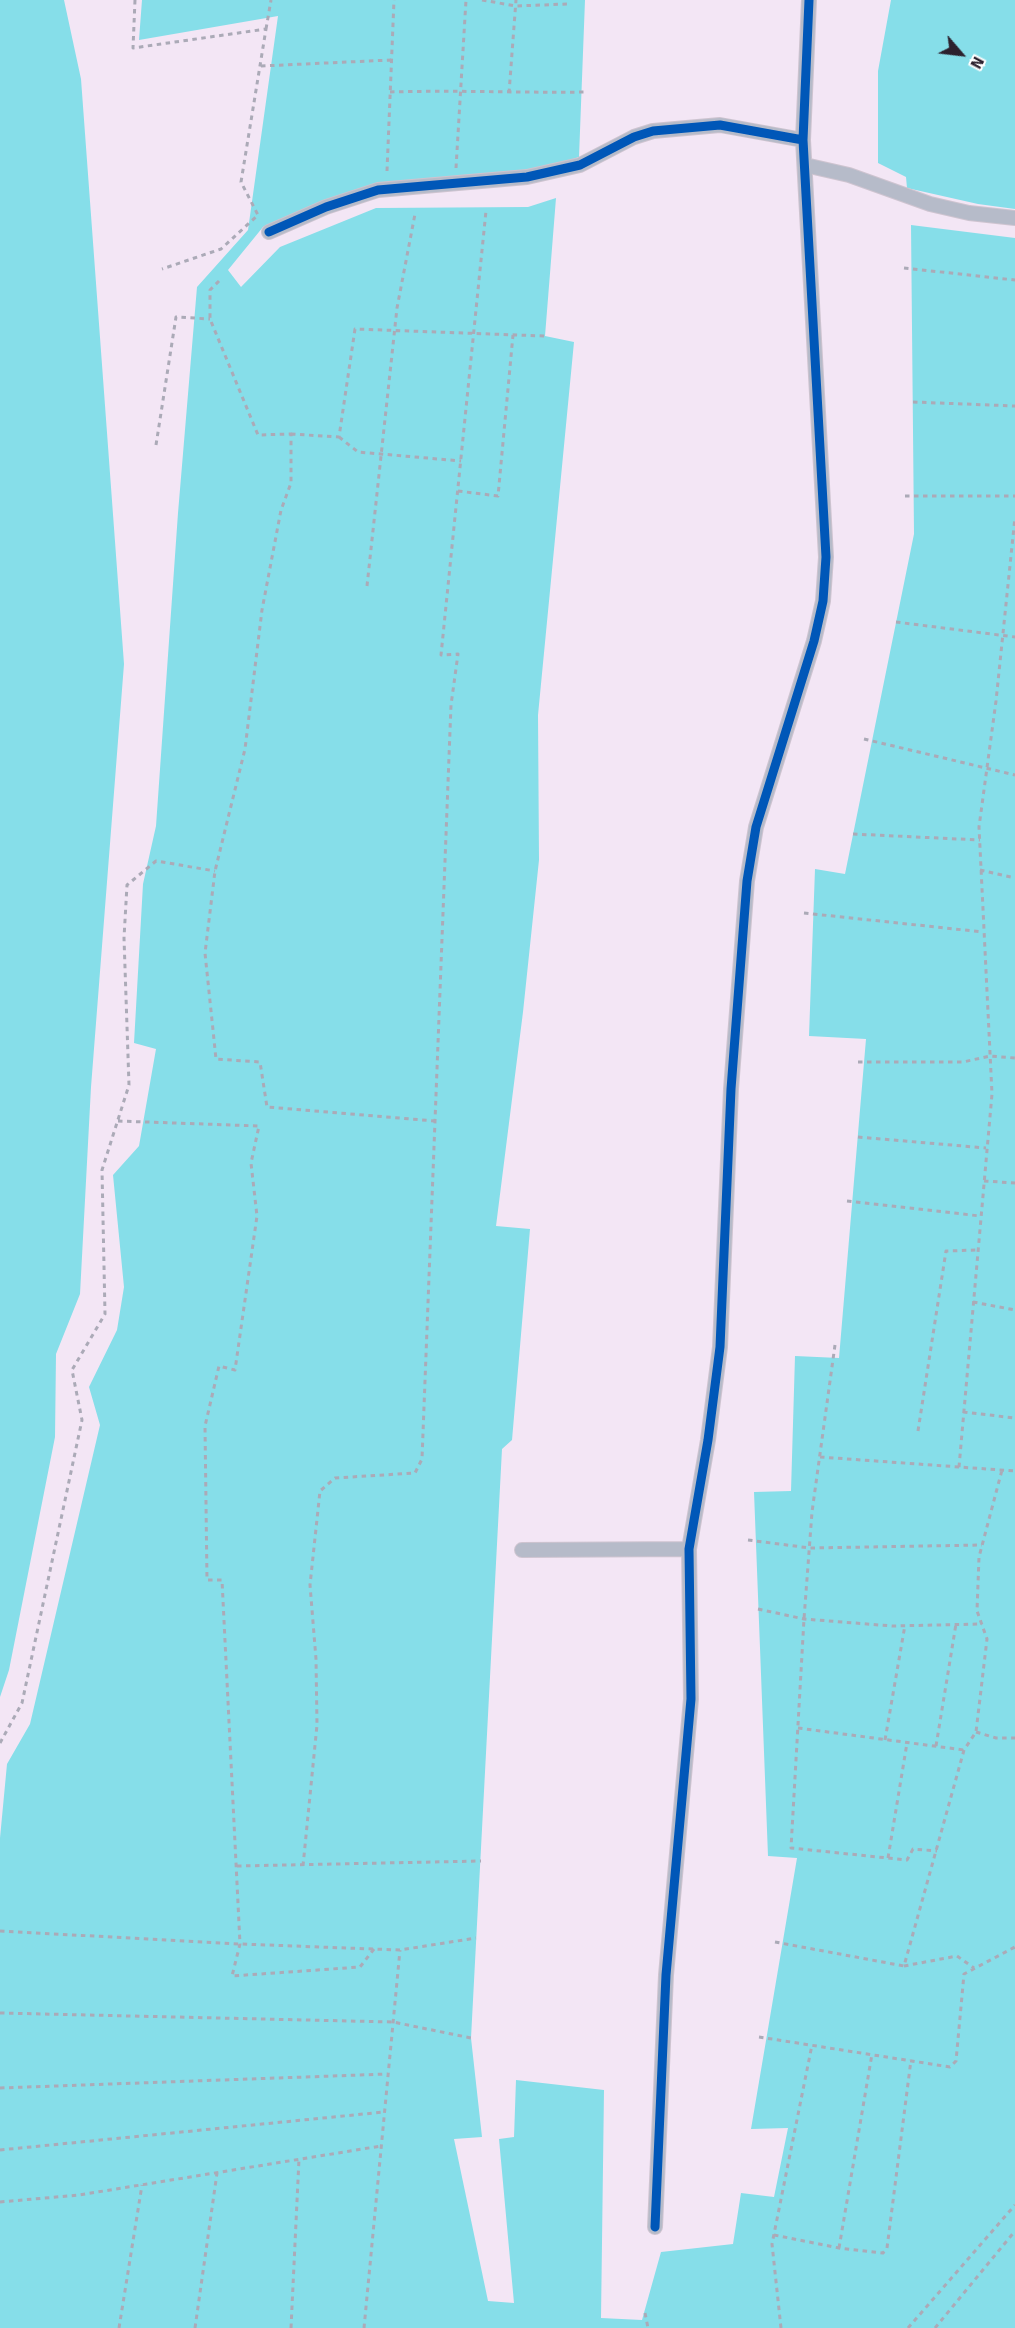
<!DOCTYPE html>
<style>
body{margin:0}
#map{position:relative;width:1015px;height:2328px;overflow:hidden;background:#f3e6f5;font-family:Signika,sans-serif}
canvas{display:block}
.north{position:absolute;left:931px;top:24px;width:60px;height:60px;-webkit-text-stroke:4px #fff;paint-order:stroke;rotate:118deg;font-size:16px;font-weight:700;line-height:24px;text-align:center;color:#2c212e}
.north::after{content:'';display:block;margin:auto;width:21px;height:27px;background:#2c212e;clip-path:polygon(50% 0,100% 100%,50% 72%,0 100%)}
</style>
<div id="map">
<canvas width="1015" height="2328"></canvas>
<div class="north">N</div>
</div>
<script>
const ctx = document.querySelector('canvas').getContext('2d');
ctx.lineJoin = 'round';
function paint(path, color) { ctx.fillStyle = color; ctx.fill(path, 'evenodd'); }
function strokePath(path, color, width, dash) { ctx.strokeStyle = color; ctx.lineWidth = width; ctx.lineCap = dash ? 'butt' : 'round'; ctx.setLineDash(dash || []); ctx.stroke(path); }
const water = new Path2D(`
 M 0,0 L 64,0 L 81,79 L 124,664 L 91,1087 L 80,1294 L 56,1354 L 55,1437 L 9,1670 L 0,1697 Z
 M 142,0 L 585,0 L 579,157 L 524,176 L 376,187 L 263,227 L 228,270 L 241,287 L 280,247 L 376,208 L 528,207 L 556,198 L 545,336 L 574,342 L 538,715 L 539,860 L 523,1012 L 496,1226 L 530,1229 L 512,1440 L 502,1449 L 471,2038 L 482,2137 L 454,2139 L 488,2301 L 514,2303 L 499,2139 L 514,2137 L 516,2080 L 604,2090 L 601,2318 L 642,2320 L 661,2252 L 733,2244 L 741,2193 L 774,2197 L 788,2128 L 751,2129 L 797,1858 L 768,1856 L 754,1492 L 791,1491 L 795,1356 L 839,1358 L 866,1039 L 809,1036 L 815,869 L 845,874 L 914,534 L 911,225 L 1015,238 L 1015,2328 L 0,2328 L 0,1838 L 7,1764 L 30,1724 L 100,1425 L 89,1387 L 117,1330 L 124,1287 L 113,1175 L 139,1146 L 156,1049 L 134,1043 L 143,884 L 156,826 L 178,513 L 197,287 L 248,230 L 278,16 L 139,40 Z
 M 891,0 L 1015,0 L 1015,209 L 978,204 L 907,188 L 906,177 L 878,163 L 878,71 Z`);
const path = new Path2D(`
 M 135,0 L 133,48 L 266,29 L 241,182 L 258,215 L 221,249 L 162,269
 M 482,0 L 516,6 L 567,4
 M 266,29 L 271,0
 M 261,66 L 391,60
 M 390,92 C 456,90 522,93 588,92
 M 509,93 L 516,0
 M 456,168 L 466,0
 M 387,171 L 394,0
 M 904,268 L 1015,280
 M 219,281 L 210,290 L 210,319 L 258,435 L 291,434 L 291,483 L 281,510 L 262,610 L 245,749 L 215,871 L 205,953 L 216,1059 L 260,1062 L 267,1107 L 435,1121
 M 913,402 L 1015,406
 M 291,434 L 339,437 L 355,329 L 545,336
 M 339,437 L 358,452 L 461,461
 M 156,445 L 176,317 L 210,319
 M 458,491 L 498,496 L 513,335
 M 905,496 L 1015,496
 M 367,586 L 397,308 L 415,214
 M 896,622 L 1015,637
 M 864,739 L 1015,775
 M 853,834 L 980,840
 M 980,870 L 1015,878
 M 804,913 L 983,932
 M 858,1062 L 963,1062 L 990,1056 L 1015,1058
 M 118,1121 L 259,1126 L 251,1163 L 257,1216 L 235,1370 L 219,1366 L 205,1426 L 207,1580 L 222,1580 L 240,1944 L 232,1976 L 360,1967 L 374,1949
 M 858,1137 L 986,1148
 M 984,1181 L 1015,1183
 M 847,1201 L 980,1216
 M 973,1302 L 1015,1310
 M 835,1345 L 812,1512 L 804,1619 L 791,1848 L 907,1860 L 913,1849 L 937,1851
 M 963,1412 L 1015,1418
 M 918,1431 L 946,1251 L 977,1250
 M 820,1457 L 1015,1471
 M 959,1467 L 992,1094 L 979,827 L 996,701 L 1015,517
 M 748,1540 L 810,1548 L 982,1545
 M 758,1609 L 804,1619 L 892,1626 L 982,1624
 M 798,1728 L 964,1750
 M 976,1732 L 996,1738 L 1015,1738
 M 885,1740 L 905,1625
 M 0,1743 L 22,1703 L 82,1420 L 72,1370 L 105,1314 L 102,1170 L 129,1085 L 124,938 L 127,885 L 156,861 L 215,871
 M 936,1746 L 956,1624
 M 888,1858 L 907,1743
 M 237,1866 L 481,1861
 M 303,1866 L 317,1725 L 316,1659 L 310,1585 L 320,1491 L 335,1478 L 415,1473 L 422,1459 L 451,705 L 458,654 L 441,655 L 486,211
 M 0,1931 L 240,1944 L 400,1950 L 476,1938
 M 775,1942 L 904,1966 L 964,1750 L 976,1732 L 987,1639 L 977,1611 L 979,1557 L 1002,1470
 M 904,1966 L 957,1956 L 974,1968
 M 0,2013 L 393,2022 L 471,2038
 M 759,2037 L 950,2067 L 956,2061 L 964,1974 L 1015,1947
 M 0,2088 L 388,2074
 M 0,2150 L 384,2112
 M 0,2202 L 79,2195 L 381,2146
 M 774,2235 L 839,2248 L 883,2253 L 887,2248 L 911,2060
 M 839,2248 L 872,2054
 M 645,2313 L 648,2328
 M 119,2328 L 142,2185
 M 195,2328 L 217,2173
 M 291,2328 L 299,2159
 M 364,2328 L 400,1950
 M 781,2328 L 772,2244 L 812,2045
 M 908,2328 L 1015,2205
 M 935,2328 L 1015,2231`);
const street = new Path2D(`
 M 805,165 L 849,175 L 930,204 L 969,213 L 1015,218
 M 269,232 L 326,207 L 378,190 L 527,177 L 580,165 L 634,137 L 653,131 L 720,125 L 803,140
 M 522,1550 L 689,1549
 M 655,2227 L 666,1975 L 691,1699 L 689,1549 L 708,1440 L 720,1347 L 731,1089 L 747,881 L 756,827 L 814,641 L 823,601 L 826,557 L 803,140 L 809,0`);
const cycleway = new Path2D(`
 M 269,232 L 326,207 L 378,190 L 527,177 L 580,165 L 634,137 L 653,131 L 720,125 L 803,140
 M 655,2227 L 666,1975 L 691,1699 L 689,1549 L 708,1440 L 720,1347 L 731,1089 L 747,881 L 756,827 L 814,641 L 823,601 L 826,557 L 803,140 L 809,0`);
paint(water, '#86dee9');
strokePath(street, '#cec4d0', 16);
strokePath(path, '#abaab7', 3, [4.5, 4.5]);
strokePath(street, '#b6bbc9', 14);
strokePath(cycleway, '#0057b8', 9);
</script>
